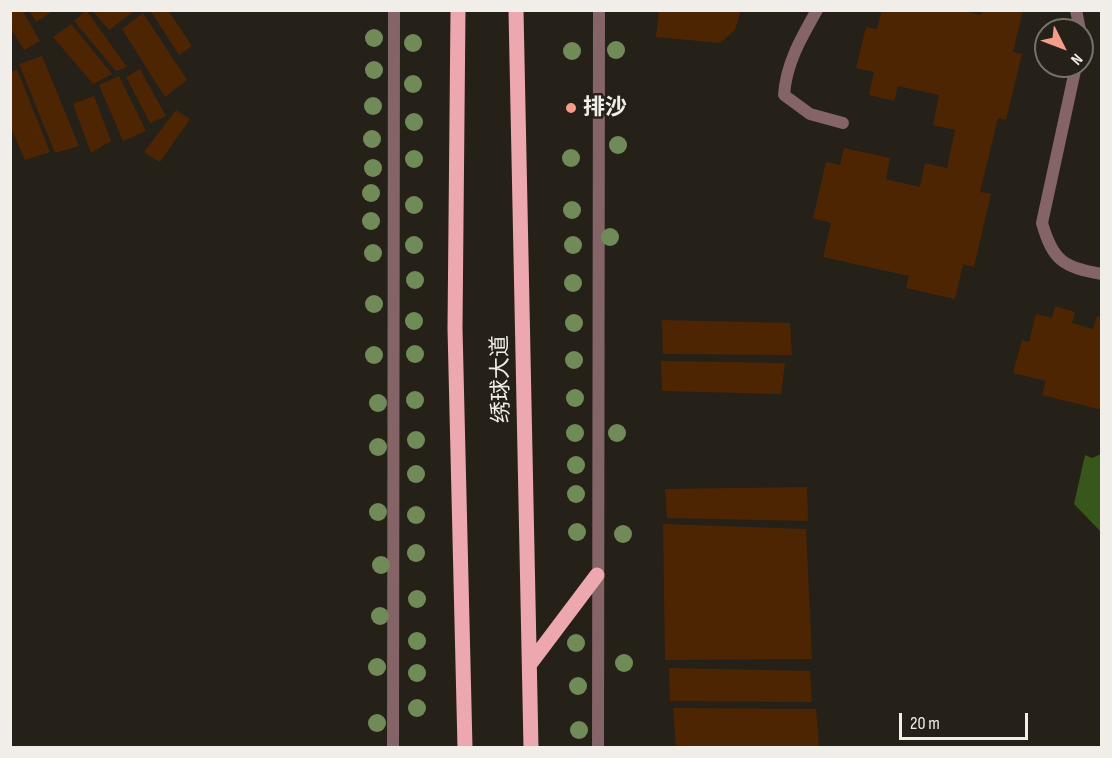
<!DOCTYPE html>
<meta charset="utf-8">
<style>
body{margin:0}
#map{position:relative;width:1112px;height:758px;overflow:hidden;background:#252018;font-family:"Sofia Sans Condensed",sans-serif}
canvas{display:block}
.frame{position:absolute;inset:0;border:12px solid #f1ede8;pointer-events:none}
.north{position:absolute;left:1034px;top:18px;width:60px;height:60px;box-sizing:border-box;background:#252018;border:2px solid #77726b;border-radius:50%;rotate:132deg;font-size:16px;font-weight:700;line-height:24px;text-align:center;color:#f1ede8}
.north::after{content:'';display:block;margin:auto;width:21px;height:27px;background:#f49d8b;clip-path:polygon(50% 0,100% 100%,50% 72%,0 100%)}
.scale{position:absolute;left:899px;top:713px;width:129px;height:27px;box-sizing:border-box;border:3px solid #f1ede8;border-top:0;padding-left:8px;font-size:18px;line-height:21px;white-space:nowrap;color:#f1ede8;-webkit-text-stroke:4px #252018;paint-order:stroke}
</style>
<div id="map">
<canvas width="1112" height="758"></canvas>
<div class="frame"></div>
<div class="north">N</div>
<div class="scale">20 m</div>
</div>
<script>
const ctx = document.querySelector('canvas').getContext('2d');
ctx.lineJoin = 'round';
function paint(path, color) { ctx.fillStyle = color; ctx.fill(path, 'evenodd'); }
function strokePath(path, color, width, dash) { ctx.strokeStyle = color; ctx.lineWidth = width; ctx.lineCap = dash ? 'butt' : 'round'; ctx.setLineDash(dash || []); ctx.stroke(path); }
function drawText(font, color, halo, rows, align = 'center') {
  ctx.font = font + ' "Sofia Sans Condensed","Noto Sans SC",sans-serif'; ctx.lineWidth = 5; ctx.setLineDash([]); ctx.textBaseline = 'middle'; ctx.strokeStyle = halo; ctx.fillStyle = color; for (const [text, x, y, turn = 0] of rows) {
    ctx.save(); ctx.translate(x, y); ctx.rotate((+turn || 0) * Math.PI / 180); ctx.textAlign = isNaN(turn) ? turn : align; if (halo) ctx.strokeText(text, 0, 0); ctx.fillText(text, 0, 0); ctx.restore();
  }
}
const forest = new Path2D(`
 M 1101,454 L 1101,532 L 1074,504 L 1085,455 L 1092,458 Z`);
const building = new Path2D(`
 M 10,10 L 22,10 L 40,41 L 24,50 L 10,27 Z
 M 29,10 L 49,10 L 50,13 L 36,22 Z
 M 86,10 L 127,67 L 116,71 L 74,21 Z
 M 92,10 L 136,10 L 109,30 Z
 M 150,10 L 168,10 L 192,46 L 179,55 Z
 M 659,10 L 741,10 L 735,30 L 720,43 L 656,37 Z
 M 882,10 L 962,10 L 981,15 L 982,10 L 1023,10 L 1013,52 L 1022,54 L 1006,120 L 998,118 L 980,192 L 991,194 L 974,267 L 963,264 L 955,299 L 906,288 L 909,276 L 823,257 L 831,223 L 813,218 L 826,162 L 840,165 L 844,148 L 890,158 L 886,179 L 920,187 L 925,163 L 947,168 L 955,130 L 933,125 L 939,95 L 898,86 L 894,101 L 869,95 L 874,72 L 856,68 L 866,27 L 877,29 Z
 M 143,13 L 187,80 L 165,97 L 122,29 Z
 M 71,24 L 112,74 L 93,84 L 53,37 Z
 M 42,56 L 79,146 L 55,153 L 19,64 Z
 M 17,69 L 50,152 L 25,160 L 10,126 L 10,72 Z
 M 140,69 L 166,116 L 150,123 L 126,77 Z
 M 119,76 L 146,131 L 123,141 L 99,85 Z
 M 94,96 L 111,141 L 91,153 L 73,104 Z
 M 176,110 L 190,119 L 160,162 L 144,152 Z
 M 1055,306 L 1075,312 L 1072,323 L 1093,329 L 1097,316 L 1102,317 L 1102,410 L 1042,395 L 1046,381 L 1013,373 L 1022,340 L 1029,342 L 1036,314 L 1052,318 Z
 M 662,320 L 790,323 L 792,355 L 663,354 Z
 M 661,361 L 785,363 L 781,394 L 662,391 Z
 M 807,487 L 808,521 L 667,518 L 665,489 Z
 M 663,524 L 806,529 L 812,659 L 665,660 Z
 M 669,668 L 810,671 L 812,702 L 670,701 Z
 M 673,708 L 816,709 L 819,747 L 676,747 Z`);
const service = new Path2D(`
 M 817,10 C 801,38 786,64 784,95 L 810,114 L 843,123
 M 1076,10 L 1080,30
 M 1076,66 L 1042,223 C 1053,261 1063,267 1102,274`);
const minor = new Path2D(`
 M 393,748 L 394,10
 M 598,748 L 599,10`);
const primary = new Path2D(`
 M 458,10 L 455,328 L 465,748
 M 516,10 L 531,748
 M 530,664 L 597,575`);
const trees = [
 [374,38],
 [413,43],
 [616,50],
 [572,51],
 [374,70],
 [413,84],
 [373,106],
 [414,122],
 [372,139],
 [618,145],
 [571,158],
 [414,159],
 [373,168],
 [371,193],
 [414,205],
 [572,210],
 [371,221],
 [610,237],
 [414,245],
 [573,245],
 [373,253],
 [415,280],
 [573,283],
 [374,304],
 [414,321],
 [574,323],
 [415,354],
 [374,355],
 [574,360],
 [575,398],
 [415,400],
 [378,403],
 [575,433],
 [617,433],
 [416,440],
 [378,447],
 [576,465],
 [416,474],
 [576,494],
 [378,512],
 [416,515],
 [577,532],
 [623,534],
 [416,553],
 [381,565],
 [417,599],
 [380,616],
 [417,641],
 [576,643],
 [624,663],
 [377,667],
 [417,673],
 [578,686],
 [417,708],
 [377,723],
 [579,730]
];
const markers = [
 [571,108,6,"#f49d8b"]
];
const poiNames = [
 ["排沙",583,108]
];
const streetNames = [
 ["绣球大道",502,379,-91]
];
paint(forest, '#37571b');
paint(building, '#4e2503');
strokePath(service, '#856467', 12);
strokePath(minor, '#856467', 12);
strokePath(primary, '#eca8ae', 15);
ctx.fillStyle = '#718b58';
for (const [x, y] of trees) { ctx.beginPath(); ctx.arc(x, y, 9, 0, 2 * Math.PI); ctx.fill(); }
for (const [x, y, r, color] of markers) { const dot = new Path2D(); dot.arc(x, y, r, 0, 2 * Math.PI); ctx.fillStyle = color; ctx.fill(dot); strokePath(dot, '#252018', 2); }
drawText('bold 22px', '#f1ede8', '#252018', poiNames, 'left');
drawText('22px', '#f1ede8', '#252018', streetNames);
</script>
